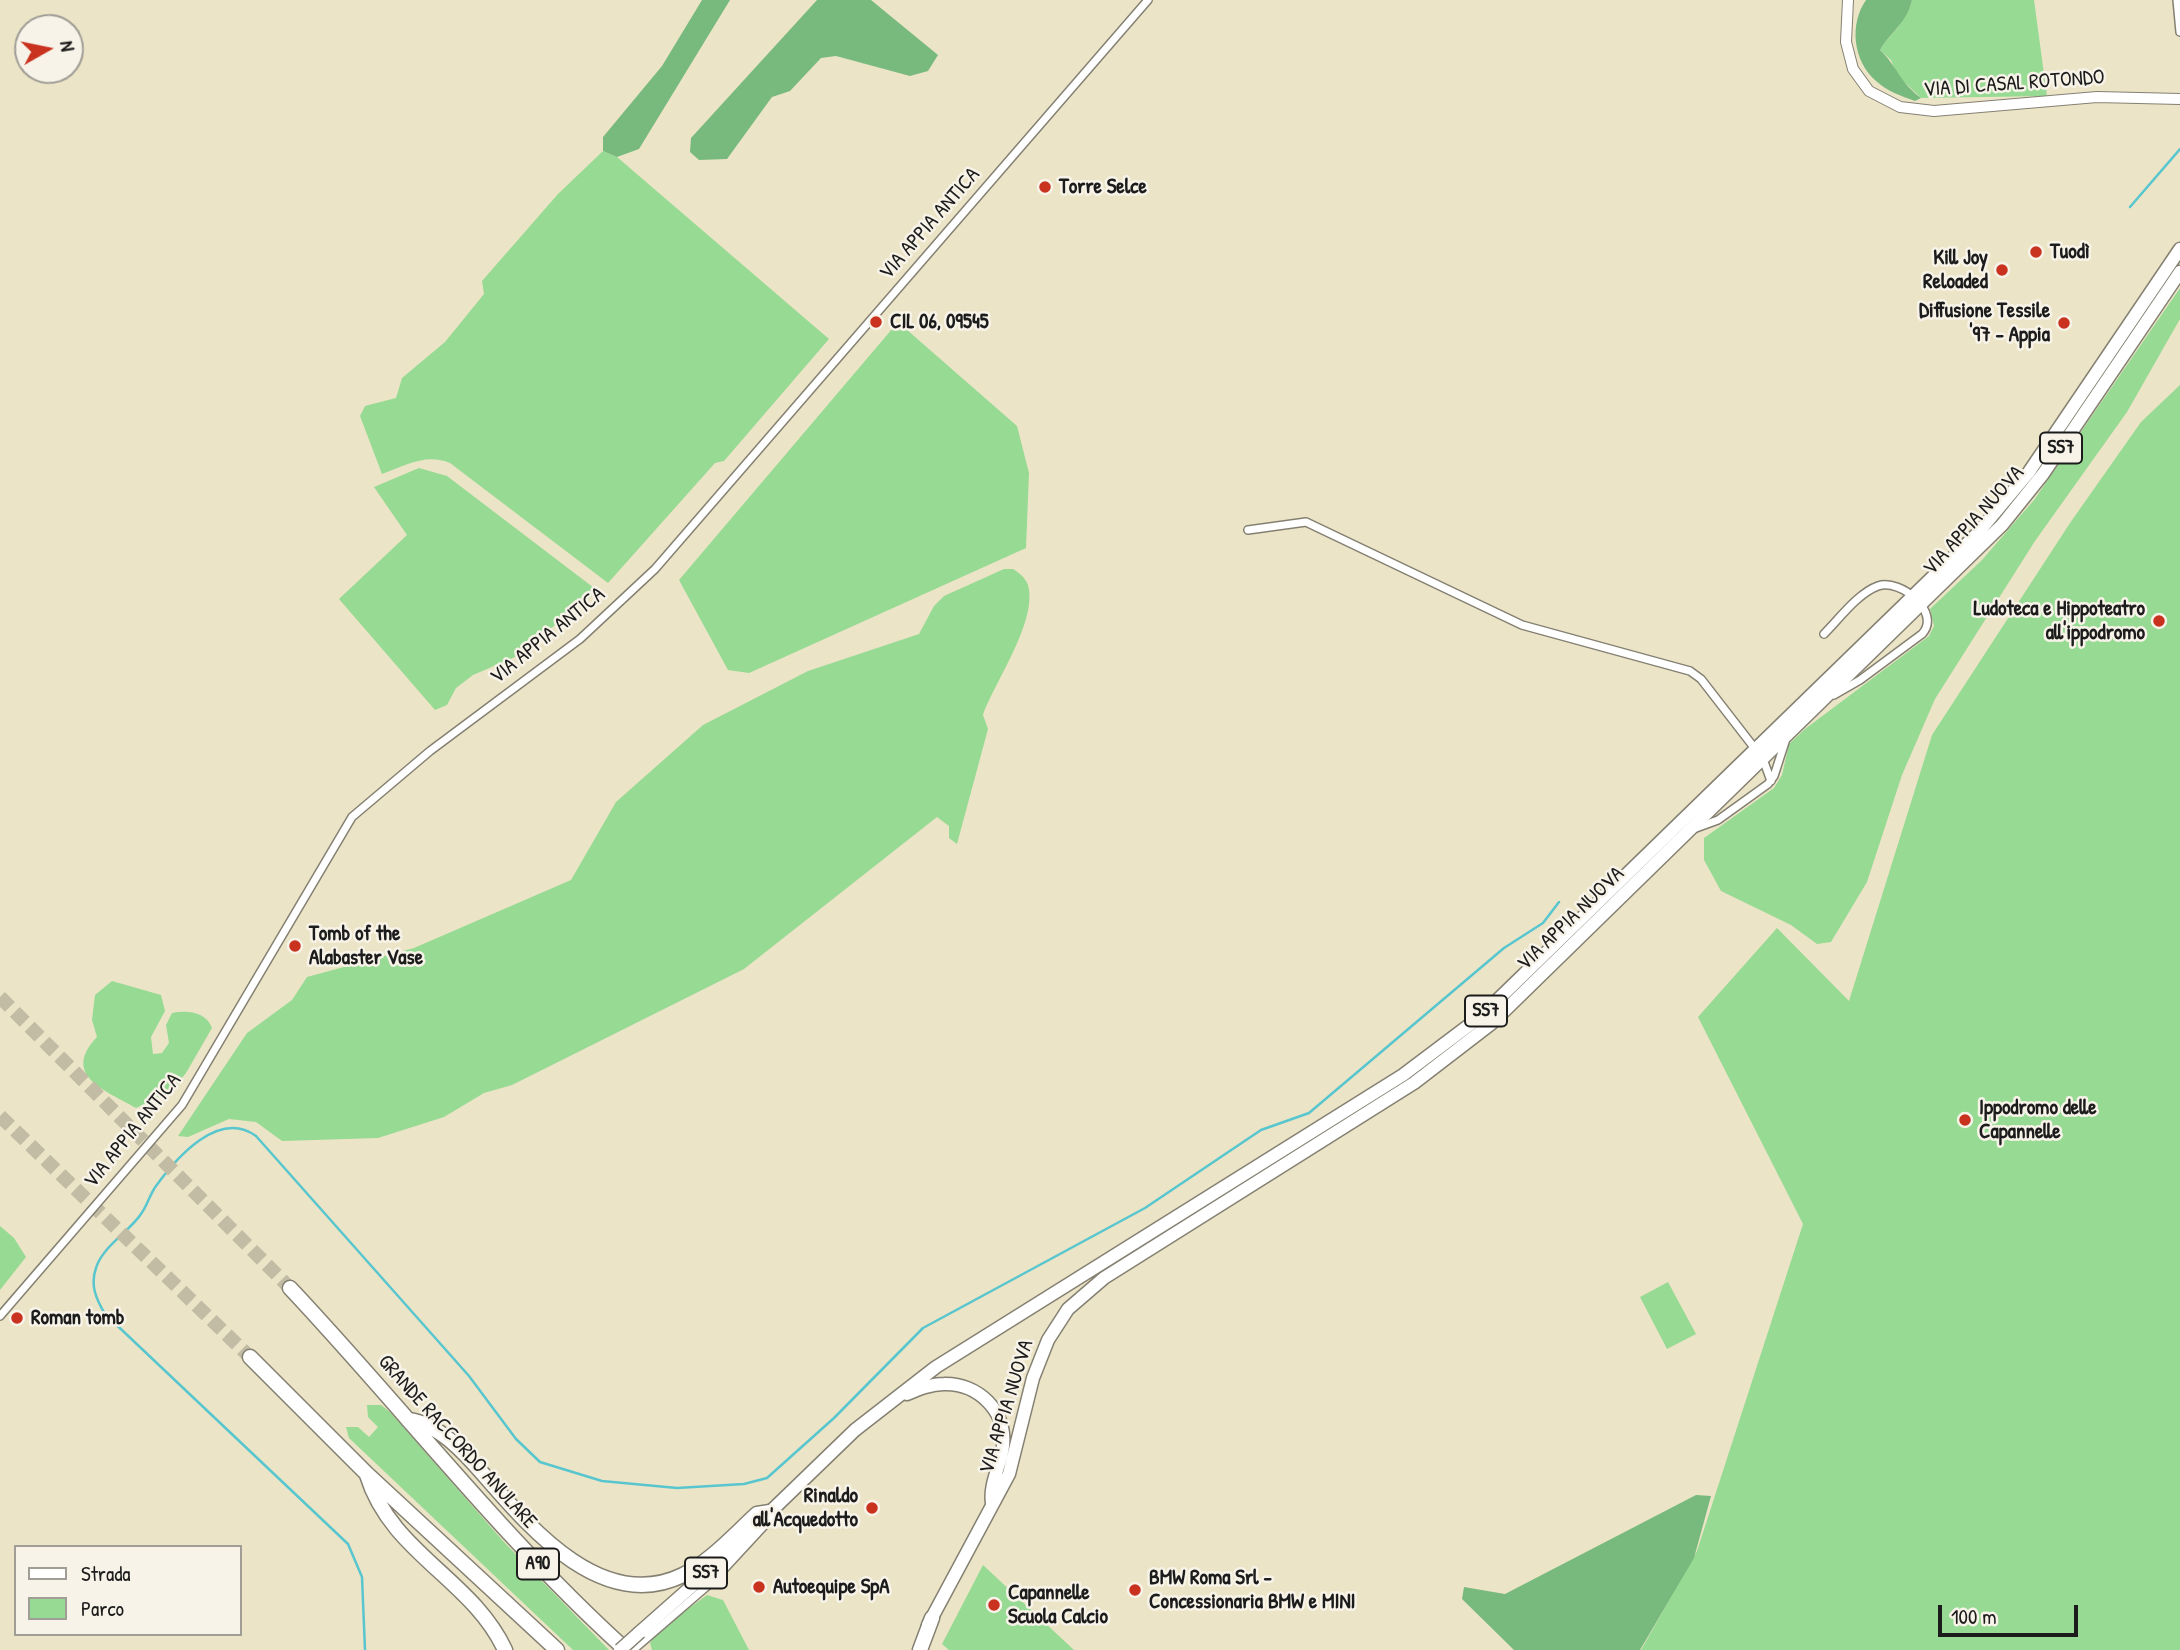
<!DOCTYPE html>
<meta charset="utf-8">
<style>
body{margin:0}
#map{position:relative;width:2180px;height:1650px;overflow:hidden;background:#ece4c7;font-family:"Patrick Hand",sans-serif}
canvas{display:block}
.legend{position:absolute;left:14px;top:1545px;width:228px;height:91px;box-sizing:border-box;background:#f7f3e8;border:2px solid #9f9d96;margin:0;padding:9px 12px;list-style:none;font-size:21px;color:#1c1c1c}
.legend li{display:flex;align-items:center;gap:14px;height:35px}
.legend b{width:35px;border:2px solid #9f9d96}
.north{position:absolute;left:14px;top:14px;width:70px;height:70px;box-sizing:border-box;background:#f7f3e8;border:2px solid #9f9d96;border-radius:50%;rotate:81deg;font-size:19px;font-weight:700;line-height:28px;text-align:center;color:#1c1c1c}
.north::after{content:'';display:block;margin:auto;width:24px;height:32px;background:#c8321e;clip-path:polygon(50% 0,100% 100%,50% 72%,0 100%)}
.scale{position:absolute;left:1938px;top:1605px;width:140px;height:32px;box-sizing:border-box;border:4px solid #1c1c1c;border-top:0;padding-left:9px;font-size:21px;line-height:24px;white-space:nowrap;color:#1c1c1c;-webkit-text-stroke:5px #f7f3e8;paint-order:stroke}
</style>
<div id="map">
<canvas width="2180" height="1650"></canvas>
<ul class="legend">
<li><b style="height:9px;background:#fff"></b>Strada</li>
<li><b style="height:19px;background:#96da93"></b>Parco</li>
</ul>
<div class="north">N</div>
<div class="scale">100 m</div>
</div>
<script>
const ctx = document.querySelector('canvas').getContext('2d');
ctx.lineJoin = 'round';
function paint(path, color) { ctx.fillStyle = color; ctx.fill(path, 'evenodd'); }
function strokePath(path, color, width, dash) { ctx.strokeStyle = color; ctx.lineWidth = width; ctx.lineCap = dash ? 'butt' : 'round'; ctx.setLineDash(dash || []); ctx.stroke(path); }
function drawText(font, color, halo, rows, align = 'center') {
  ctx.font = font + ' "Patrick Hand",sans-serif'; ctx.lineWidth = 5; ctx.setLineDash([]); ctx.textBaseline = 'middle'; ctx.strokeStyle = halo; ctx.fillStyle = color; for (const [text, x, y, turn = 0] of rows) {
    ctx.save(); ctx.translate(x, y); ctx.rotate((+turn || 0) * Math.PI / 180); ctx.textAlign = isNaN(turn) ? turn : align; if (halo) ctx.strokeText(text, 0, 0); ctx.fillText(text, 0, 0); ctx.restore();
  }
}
const green = new Path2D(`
 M 1912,0 L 2034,0 L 2047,96 L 1921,98 L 1897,75 L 1891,60 L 1880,50 C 1893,30 1907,22 1912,0 Z
 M 603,151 L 617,157 L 829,339 L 724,461 L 715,463 L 608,583 L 450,463 C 426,453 406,465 382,474 L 360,416 L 365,406 L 396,398 L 402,378 L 445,342 L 484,294 L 482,281 L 558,194 Z
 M 2180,288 L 2180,319 L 2127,412 L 2035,541 L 1935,699 L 1902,775 L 1867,882 L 1831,942 L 1817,944 L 1791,925 L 1721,891 L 1704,860 L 1704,838 L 1774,788 L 1782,775 L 1789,744 L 1805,729 L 1929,636 L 1934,626 L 1930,609 L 1982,560 L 2034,500 Z
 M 898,322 L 1017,426 L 1029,473 L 1026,548 L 749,673 L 728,670 L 679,580 Z
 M 2180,385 L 2180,1650 L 1641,1650 L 1697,1551 L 1803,1224 L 1698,1017 L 1777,928 L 1849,1001 L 1932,735 L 2070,523 L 2141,422 Z
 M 419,468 L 447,476 L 598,591 L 515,657 L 473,675 L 456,688 L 447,705 L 435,710 L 339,599 L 407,535 L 374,487 Z
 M 1004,569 L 1013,569 C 1019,573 1025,577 1028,585 C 1038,621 995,681 983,715 L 988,729 L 957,844 L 949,838 L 949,826 L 937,817 L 744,969 L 512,1085 L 484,1093 L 444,1117 L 378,1138 L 282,1141 L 256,1122 L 229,1119 L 188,1137 L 178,1136 L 247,1033 L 292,1000 L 307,977 L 414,948 L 571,880 L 616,802 L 703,725 L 808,671 L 919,634 L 934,606 L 944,596 Z
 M 112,981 L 161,995 L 165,1011 L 151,1037 L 153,1054 L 162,1053 L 169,1043 L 166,1025 L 172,1013 C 188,1010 206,1012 212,1028 L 186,1073 L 170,1092 L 136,1108 C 107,1091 60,1076 97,1037 L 92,1020 L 95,995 Z
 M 0,1226 L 14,1238 L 26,1257 L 0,1290 Z
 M 1668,1282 L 1696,1334 L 1667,1349 L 1640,1297 Z
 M 367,1405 L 381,1405 L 390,1412 L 503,1541 L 609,1650 L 573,1650 L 349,1438 L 346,1427 L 358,1427 L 369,1437 L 378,1427 L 368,1417 Z
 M 983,1565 L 1074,1650 L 949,1650 L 942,1644 Z
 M 707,1595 L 723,1600 L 749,1650 L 652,1650 L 650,1643 L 659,1630 Z`);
const forest = new Path2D(`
 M 702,0 L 730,0 L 639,149 L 617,157 L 603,151 L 603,137 L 662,66 Z
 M 817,0 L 871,0 L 938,55 L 928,71 L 910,76 L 836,56 L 821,58 L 790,91 L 772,97 L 727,159 L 699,160 L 690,152 L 691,138 Z
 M 1866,0 L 1912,0 C 1907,23 1893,29 1880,50 C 1897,66 1900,83 1921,98 L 1915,101 C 1901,96 1887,91 1876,81 C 1853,61 1849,24 1866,0 Z
 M 1696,1495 L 1711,1496 L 1694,1558 L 1640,1650 L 1514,1650 L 1462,1599 L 1464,1587 L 1505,1594 Z`);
const stream = new Path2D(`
 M 2130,207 L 2180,149
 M 365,1650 L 362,1577 L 348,1544 L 105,1314 C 96,1299 90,1285 96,1268 C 102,1247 129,1232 141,1214 C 147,1206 150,1194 156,1186 C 177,1157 219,1109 256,1136 L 469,1376 L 516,1439 L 540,1462 L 602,1481 L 677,1488 L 744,1484 L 767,1478 L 834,1418 L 923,1328 L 1145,1208 L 1261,1130 L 1309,1113 L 1504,948 L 1543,923 L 1559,902`);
const motorwayTunnel = new Path2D(`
 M 0,997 L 290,1288
 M 0,1116 L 250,1357`);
const minor = new Path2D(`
 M 2177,0 L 2180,32
 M 1248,530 L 1306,522 L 1522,625 L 1690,671 L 1701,679 L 1763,759 L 1771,781
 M 1824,634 C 1839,619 1858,593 1878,586 C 1901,578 1942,613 1922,634 L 1860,680 L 1834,695
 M 1696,828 L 1718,820 L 1768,784 L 1774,776 L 1785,742
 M 0,1316 L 182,1105 L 352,817 L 430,751 L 580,639 L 655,569 L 1148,0
 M 633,1650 L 713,1581 L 774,1515`);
const tertiary = new Path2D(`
 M 1848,0 L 1846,42 L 1853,69 L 1869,91 L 1900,107 L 1934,111 L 2097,97 L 2180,99`);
const primary = new Path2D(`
 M 907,1394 C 919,1389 931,1384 944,1384 C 978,1383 1007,1411 1003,1446 C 1001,1465 989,1484 992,1503
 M 928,1625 L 1009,1474 L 1033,1378 L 1048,1340 L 1068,1309 L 1104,1278 L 1414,1083 L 1492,1023 L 2002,525 L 2043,474 L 2180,272
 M 640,1632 L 709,1571 L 855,1430 L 936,1367 L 1403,1075 L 1480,1017 L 1977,534 L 2029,472 L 2180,249`);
const motorway = new Path2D(`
 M 290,1288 C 403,1408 503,1539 626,1650
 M 250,1357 L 367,1474 L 557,1650
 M 408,1420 C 438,1423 465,1453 484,1475 C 531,1529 603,1614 683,1575 C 711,1561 734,1535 757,1514 L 770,1512
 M 367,1475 C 391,1553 472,1579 505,1650
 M 920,1650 L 932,1618`);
const primaryBridge = new Path2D(`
 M 620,1650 L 640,1632`);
const markers = [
 [1045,187,7,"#c8321e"],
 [2036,252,7,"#c8321e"],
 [2002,270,7,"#c8321e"],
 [876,322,7,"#c8321e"],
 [2064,323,7,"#c8321e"],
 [2159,621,7,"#c8321e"],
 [295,946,7,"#c8321e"],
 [1965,1120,7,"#c8321e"],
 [17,1318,7,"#c8321e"],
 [872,1508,7,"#c8321e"],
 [759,1587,7,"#c8321e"],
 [1135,1590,7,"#c8321e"],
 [994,1605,7,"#c8321e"]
];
const shields = [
 [2061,448,42],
 [1486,1011,42],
 [538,1564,42],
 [706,1573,42]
];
const shieldNames = [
 ["SS7",2061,448],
 ["SS7",1486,1011],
 ["A90",538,1564],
 ["SS7",706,1573]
];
const streetNames = [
 ["VIA DI CASAL ROTONDO",2014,84,-4],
 ["VIA APPIA ANTICA",930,224,-49],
 ["VIA APPIA NUOVA",1974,521,-48],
 ["VIA APPIA ANTICA",548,636,-39],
 ["VIA APPIA NUOVA",1571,919,-44],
 ["VIA APPIA ANTICA",133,1131,-51],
 ["VIA APPIA NUOVA",1007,1407,-73],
 ["GRANDE RACCORDO ANULARE",457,1442,48]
];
const poiNames = [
 ["Torre Selce",1059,187],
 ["Tuodì",2050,252],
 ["Kill Joy",1988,258,"right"],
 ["Reloaded",1988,282,"right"],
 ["Diffusione Tessile",2050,311,"right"],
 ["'97 - Appia",2050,335,"right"],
 ["CIL 06, 09545",890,322],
 ["Ludoteca e Hippoteatro",2145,609,"right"],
 ["all'ippodromo",2145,633,"right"],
 ["Tomb of the",309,934],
 ["Alabaster Vase",309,958],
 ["Ippodromo delle",1979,1108],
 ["Capannelle",1979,1132],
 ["Roman tomb",31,1318],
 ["Rinaldo",858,1496,"right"],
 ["all'Acquedotto",858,1520,"right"],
 ["BMW Roma Srl -",1149,1578],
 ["Concessionaria BMW e MINI",1149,1602],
 ["Autoequipe SpA",773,1587],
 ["Capannelle",1008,1593],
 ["Scuola Calcio",1008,1617]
];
paint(green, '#96da93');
paint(forest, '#78ba7d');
strokePath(stream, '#58c6ce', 2.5);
strokePath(motorwayTunnel, '#c2bca5', 14, [14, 7]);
strokePath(minor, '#848072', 10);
strokePath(tertiary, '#848072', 12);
strokePath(primary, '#848072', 15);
strokePath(motorway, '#848072', 17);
strokePath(minor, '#fff', 7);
strokePath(tertiary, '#fff', 10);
strokePath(primary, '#fff', 12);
strokePath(motorway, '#fff', 14);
strokePath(primaryBridge, '#848072', 15, []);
strokePath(primaryBridge, '#fff', 12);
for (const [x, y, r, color] of markers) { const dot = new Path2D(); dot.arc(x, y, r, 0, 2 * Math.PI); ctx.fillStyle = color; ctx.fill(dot); strokePath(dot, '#f7f3e8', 2.5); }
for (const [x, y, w] of shields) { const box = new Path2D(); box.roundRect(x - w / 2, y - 15.5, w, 31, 5); ctx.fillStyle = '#f7f3e8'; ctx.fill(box); strokePath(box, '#1c1c1c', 2); }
drawText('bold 19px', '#1c1c1c', null, shieldNames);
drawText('21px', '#1c1c1c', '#f7f3e8', streetNames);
drawText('bold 21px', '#1c1c1c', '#f7f3e8', poiNames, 'left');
</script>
